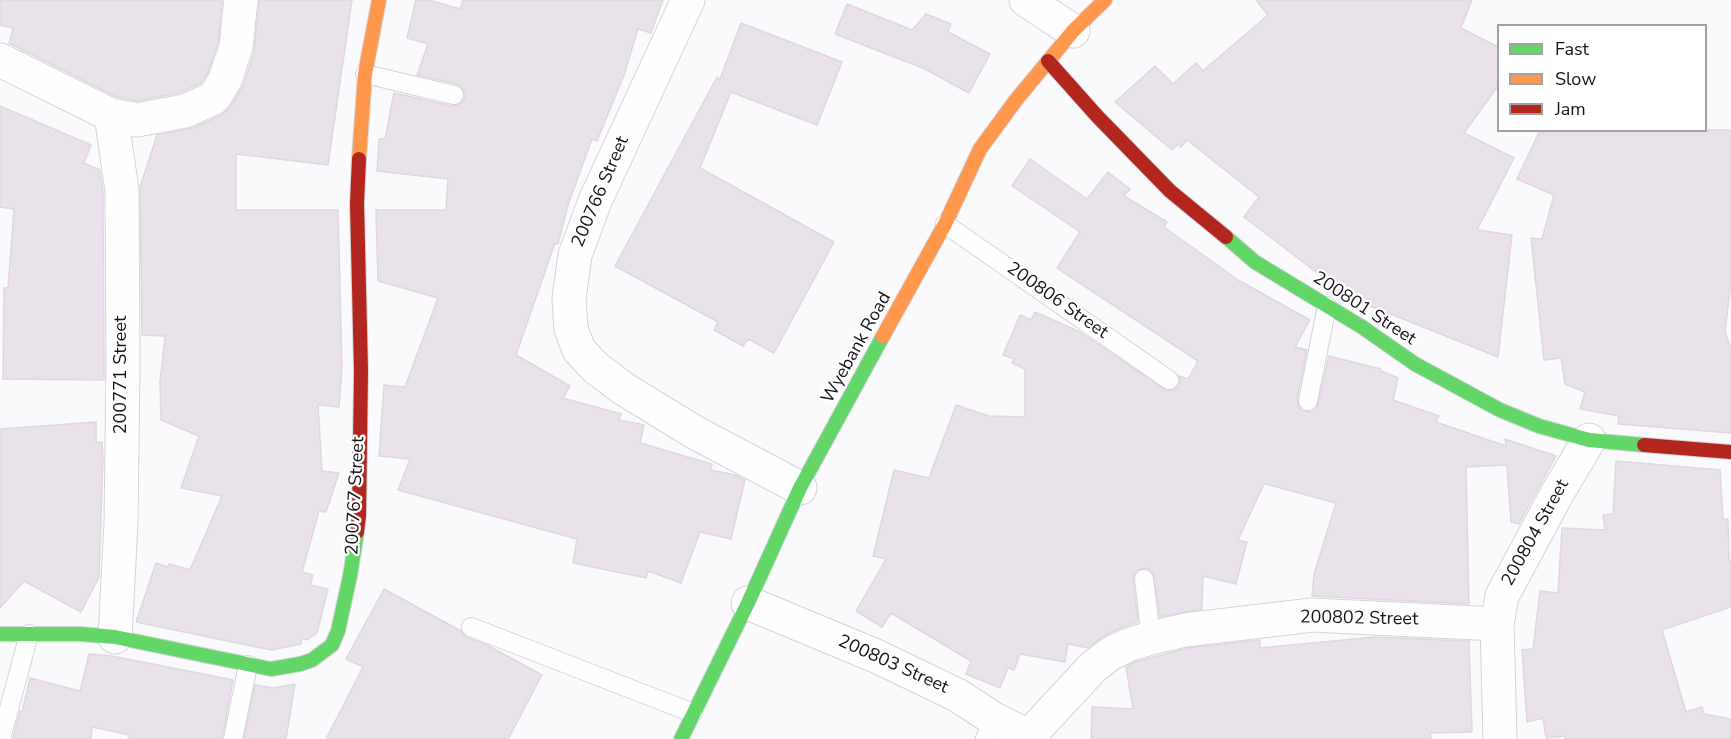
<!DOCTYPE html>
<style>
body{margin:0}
#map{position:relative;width:1731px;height:739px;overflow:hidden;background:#faf9fc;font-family:"Nunito Sans",sans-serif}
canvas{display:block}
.legend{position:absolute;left:1497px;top:24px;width:210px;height:108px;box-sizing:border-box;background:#fff;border:2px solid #a1a1a3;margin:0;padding:8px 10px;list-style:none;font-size:18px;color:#151318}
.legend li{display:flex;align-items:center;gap:12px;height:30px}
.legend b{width:30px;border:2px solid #a1a1a3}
</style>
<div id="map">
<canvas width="1731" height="739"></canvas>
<ul class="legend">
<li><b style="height:8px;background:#63d668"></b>Fast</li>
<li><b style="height:8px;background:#ff974d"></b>Slow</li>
<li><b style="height:8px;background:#b3261e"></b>Jam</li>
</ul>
</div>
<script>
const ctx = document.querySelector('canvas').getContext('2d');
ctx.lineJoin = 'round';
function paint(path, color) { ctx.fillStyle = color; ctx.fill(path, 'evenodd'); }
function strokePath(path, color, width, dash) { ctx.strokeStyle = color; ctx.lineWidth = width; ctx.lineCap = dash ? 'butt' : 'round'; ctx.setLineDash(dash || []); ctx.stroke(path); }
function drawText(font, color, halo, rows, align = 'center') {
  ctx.font = font + ' "Nunito Sans",sans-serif'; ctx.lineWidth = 4.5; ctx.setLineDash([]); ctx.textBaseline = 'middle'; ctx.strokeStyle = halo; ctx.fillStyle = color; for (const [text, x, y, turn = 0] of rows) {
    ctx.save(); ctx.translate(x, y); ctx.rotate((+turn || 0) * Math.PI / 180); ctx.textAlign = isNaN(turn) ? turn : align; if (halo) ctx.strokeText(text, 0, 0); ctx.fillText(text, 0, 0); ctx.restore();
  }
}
const building = new Path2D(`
 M 0,0 L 222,0 L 218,43 L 208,72 L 201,83 L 179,93 L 137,101 L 117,97 L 9,43 L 13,28 L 0,25 Z
 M 259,0 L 352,0 L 328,165 L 236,154 L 236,210 L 338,210 L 342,368 L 339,407 L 318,405 L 322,471 L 339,473 L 326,512 L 319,511 L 302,572 L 313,575 L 310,585 L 328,589 L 317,633 L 307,640 L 302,638 L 301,644 L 271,650 L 136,622 L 156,563 L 168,567 L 169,564 L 190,570 L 222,496 L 181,488 L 199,436 L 161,420 L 160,382 L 165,336 L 142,335 L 140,187 L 157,135 L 193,128 L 222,115 L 230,108 L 243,86 L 254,53 Z
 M 416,0 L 429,0 L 460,9 L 463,0 L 663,0 L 651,33 L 638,29 L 624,75 L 597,141 L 592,139 L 568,205 L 558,244 L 555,243 L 516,355 L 570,386 L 563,398 L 621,414 L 619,420 L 644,425 L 640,443 L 712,464 L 711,470 L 735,475 L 745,480 L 731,539 L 700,532 L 681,583 L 648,571 L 646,578 L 573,563 L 577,539 L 398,490 L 410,459 L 379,456 L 384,385 L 405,387 L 438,298 L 378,281 L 376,210 L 446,210 L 448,179 L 377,171 L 379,139 L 385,139 L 394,93 L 452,106 L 462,103 L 465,97 L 462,87 L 457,84 L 417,75 L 428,44 L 407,38 Z
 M 1256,0 L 1472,0 L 1461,28 L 1498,47 L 1498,86 L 1464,133 L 1514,158 L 1477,230 L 1512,235 L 1498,357 L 1363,303 L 1342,292 L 1244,217 L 1259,197 L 1187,140 L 1181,147 L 1178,144 L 1172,150 L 1115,102 L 1155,66 L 1173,84 L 1196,63 L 1203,71 L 1268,15 Z
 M 847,4 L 912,30 L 926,14 L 951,24 L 948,32 L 990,54 L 969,93 L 925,69 L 835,34 Z
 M 741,23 L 842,62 L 817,125 L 731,92 L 700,168 L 834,242 L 774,353 L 748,339 L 743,346 L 714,330 L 718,322 L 615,266 L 717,77 L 720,79 Z
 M 0,106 L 91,145 L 84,163 L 100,170 L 103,191 L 104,380 L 3,379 L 4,288 L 8,288 L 14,209 L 0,207 Z
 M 1540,130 L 1731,130 L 1731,283 L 1725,331 L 1731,349 L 1731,433 L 1618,424 L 1619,416 L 1580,409 L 1585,392 L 1565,384 L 1561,358 L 1544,360 L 1531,238 L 1542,239 L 1554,195 L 1517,179 Z
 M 1030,159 L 1087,199 L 1108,172 L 1130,189 L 1124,196 L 1167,222 L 1164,227 L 1238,280 L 1310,320 L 1295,347 L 1307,350 L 1297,399 L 1298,405 L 1301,410 L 1311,412 L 1317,408 L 1329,356 L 1381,369 L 1381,371 L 1398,378 L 1393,400 L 1439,416 L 1436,422 L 1506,446 L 1505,439 L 1556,456 L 1519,524 L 1511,522 L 1507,465 L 1466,467 L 1469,604 L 1312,596 L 1314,574 L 1336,503 L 1266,484 L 1264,484 L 1238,540 L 1247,542 L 1236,584 L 1203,576 L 1202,609 L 1160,617 L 1153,573 L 1148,568 L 1138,570 L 1134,574 L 1133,580 L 1138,622 L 1120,628 L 1102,637 L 1088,648 L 1068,644 L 1065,662 L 1020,654 L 1014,670 L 1008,668 L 1000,688 L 966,674 L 971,661 L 891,613 L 882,627 L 856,611 L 886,559 L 873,556 L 894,470 L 929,478 L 956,405 L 989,416 L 1025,417 L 1025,369 L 1012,363 L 1014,359 L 1003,355 L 1020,315 L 1031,320 L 1035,312 L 1080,332 L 1167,391 L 1173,390 L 1178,387 L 1180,382 L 1179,376 L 1188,379 L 1198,361 L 1057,268 L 1080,232 L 1012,186 Z
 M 96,422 L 96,443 L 102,442 L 103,457 L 99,577 L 81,612 L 24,581 L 0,608 L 0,429 Z
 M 1616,461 L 1720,470 L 1723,519 L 1728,519 L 1729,561 L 1731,561 L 1731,607 L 1662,630 L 1686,712 L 1702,707 L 1704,714 L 1731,719 L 1731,739 L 1565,739 L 1564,736 L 1546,738 L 1543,718 L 1527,722 L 1522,650 L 1533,649 L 1540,591 L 1558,593 L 1562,528 L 1605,530 L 1603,515 L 1613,514 Z
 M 384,589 L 461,631 L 466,637 L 487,645 L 542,675 L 508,739 L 326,739 L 363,667 L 346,659 Z
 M 1375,637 L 1469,641 L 1472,732 L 1430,733 L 1431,739 L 1091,739 L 1092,707 L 1133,709 L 1126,667 L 1135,662 L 1188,648 L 1260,640 L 1260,648 Z
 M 89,654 L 112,656 L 233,680 L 222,739 L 128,739 L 130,735 L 92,727 L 91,739 L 13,739 L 20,711 L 22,712 L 30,678 L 80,691 Z
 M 295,684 L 286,739 L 244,739 L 255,685 L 274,688 Z`);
const lane = new Path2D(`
 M 365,74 L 454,95
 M 945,224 L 1169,380
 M 1308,401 L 1327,306
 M 1144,579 L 1151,638
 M 471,627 L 693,713
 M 1,739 L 29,634
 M 233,739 L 248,665
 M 985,739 L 994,719`);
const street = new Path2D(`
 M 688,0 L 595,201 L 575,255 L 569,298 L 571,329 L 579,350 L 596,368 L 624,389 L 696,433 L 800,488
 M 1026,0 L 1073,31
 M 0,60 L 111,115 L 137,120 L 185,111 L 214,98 L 225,80 L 236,47 L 241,0
 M 111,115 L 122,190 L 123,366 L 121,523 L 115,637
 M 748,603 L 876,656 L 957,695 L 994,719 L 1033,739
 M 1029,736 L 1093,667 L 1110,654 L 1128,645 L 1151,638 L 1185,630 L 1312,615 L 1497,624
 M 1500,739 L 1497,624 L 1502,596 L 1558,492 L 1589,440`);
const fast = new Path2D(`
 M 1226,237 L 1255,262 L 1362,327 L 1415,364 L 1500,410 L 1539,426 L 1589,440 L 1644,445
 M 0,634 L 80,634 L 115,637 L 271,669 L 300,664 L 312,660 L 332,645 L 338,631 L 350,576 L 357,532
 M 681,739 L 748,603 L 800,488 L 883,336`);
const slow = new Path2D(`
 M 359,159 L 365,74 L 379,0
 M 883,336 L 945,224 L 980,149 L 1016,100 L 1073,31 L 1105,0`);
const jam = new Path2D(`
 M 1048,61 L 1097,116 L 1170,191 L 1226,237
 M 1644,445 L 1731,452
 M 357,532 L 359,516 L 361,371 L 357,203 L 359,159`);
const streetNames = [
 ["200766 Street",601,192,-67],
 ["200806 Street",1057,301,35],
 ["200801 Street",1364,309,33],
 ["Wyebank Road",857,348,-61],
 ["200771 Street",122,375,-90],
 ["200767 Street",356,496,-87],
 ["200804 Street",1536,533,-61],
 ["200802 Street",1359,619,1],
 ["200803 Street",893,665,24]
];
paint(building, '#e9e1ea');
strokePath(building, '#dbd9dc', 1.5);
strokePath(lane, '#d5d3d7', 20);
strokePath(street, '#d5d3d7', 35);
strokePath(fast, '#d5d3d7', 16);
strokePath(slow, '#d5d3d7', 16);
strokePath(jam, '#d5d3d7', 16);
strokePath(lane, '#fefeff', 18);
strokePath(street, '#fefeff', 33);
strokePath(fast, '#63d668', 14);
strokePath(slow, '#ff974d', 14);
strokePath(jam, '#b3261e', 14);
drawText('18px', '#151318', '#fff', streetNames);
</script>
